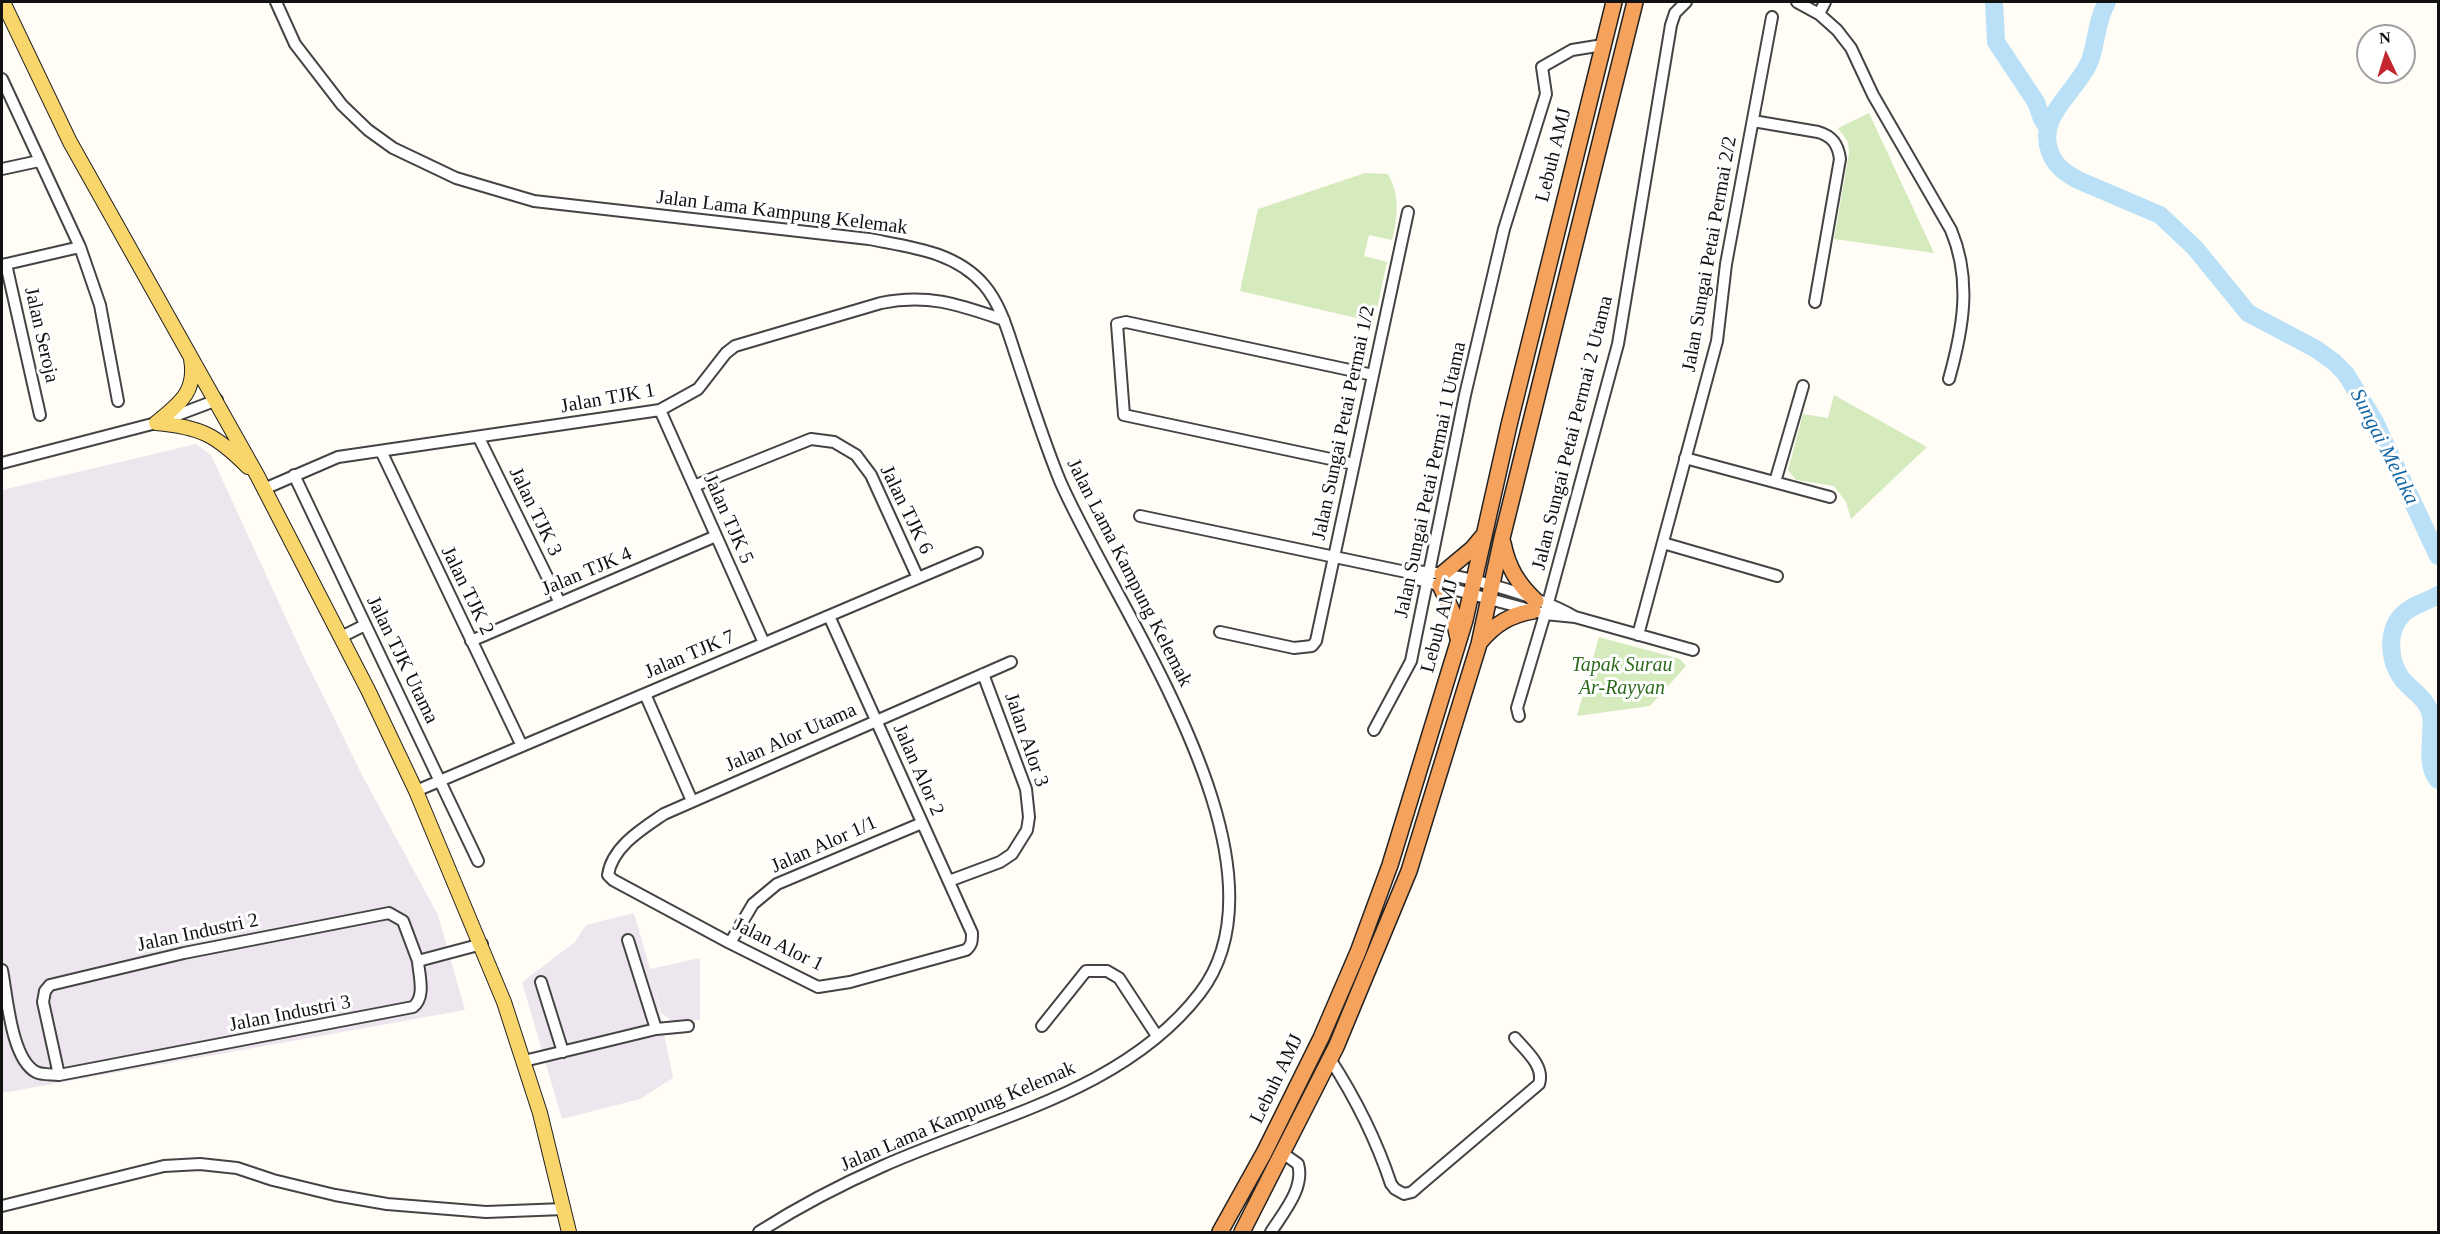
<!DOCTYPE html>
<style>
body{margin:0}
#map{position:relative;width:2440px;height:1234px;overflow:hidden;background:#fffdf5;font-family:"Times New Roman",serif}
canvas{display:block}
.frame{position:absolute;inset:0;border:3px solid #111;pointer-events:none}
.north{position:absolute;left:2356px;top:24px;width:60px;height:60px;box-sizing:border-box;background:#fff;border:2px solid #a0a0a0;border-radius:50%;rotate:356deg;font-size:16px;font-weight:700;line-height:24px;text-align:center;color:#111}
.north::after{content:'';display:block;margin:auto;width:21px;height:27px;background:#c4262e;clip-path:polygon(50% 0,100% 100%,50% 72%,0 100%)}
</style>
<div id="map">
<canvas width="2440" height="1234"></canvas>
<div class="frame"></div>
<div class="north">N</div>
</div>
<script>
const ctx = document.querySelector('canvas').getContext('2d');
ctx.lineJoin = 'round';
function paint(path, color) { ctx.fillStyle = color; ctx.fill(path, 'evenodd'); }
function strokePath(path, color, width, dash) { ctx.strokeStyle = color; ctx.lineWidth = width; ctx.lineCap = dash ? 'butt' : 'round'; ctx.setLineDash(dash || []); ctx.stroke(path); }
function drawText(font, color, halo, rows, align = 'center') {
  ctx.font = font + ' "Times New Roman",serif'; ctx.lineWidth = 6; ctx.setLineDash([]); ctx.textBaseline = 'middle'; ctx.strokeStyle = halo; ctx.fillStyle = color; for (const [text, x, y, turn = 0] of rows) {
    ctx.save(); ctx.translate(x, y); ctx.rotate((+turn || 0) * Math.PI / 180); ctx.textAlign = isNaN(turn) ? turn : align; if (halo) ctx.strokeText(text, 0, 0); ctx.fillText(text, 0, 0); ctx.restore();
  }
}
const industrial = new Path2D(`
 M 196,444 L 211,455 L 302,653 L 363,777 L 438,915 L 465,1010 L 2,1093 L 2,490 Z
 M 634,913 L 650,969 L 700,958 L 700,1020 L 674,1022 L 661,1013 L 655,988 L 673,1078 L 640,1099 L 562,1119 L 522,982 L 575,942 L 586,925 Z`);
const green = new Path2D(`
 M 1869,113 L 1934,253 L 1834,239 L 1849,153 L 1848,142 L 1838,128 Z
 M 1365,173 L 1388,174 C 1400,196 1398,216 1392,240 L 1369,235 L 1364,256 L 1387,262 L 1374,322 L 1240,291 L 1258,209 Z
 M 1834,395 L 1927,447 L 1851,519 L 1846,502 L 1834,486 L 1796,480 L 1788,470 L 1803,414 L 1828,418 Z
 M 1599,637 L 1680,659 L 1686,666 L 1650,706 L 1577,716 Z`);
const river = new Path2D(`
 M 1994,2 L 1996,42 L 2036,102 L 2042,119 L 2048,128
 M 2107,2 C 2096,21 2097,43 2089,63 C 2076,92 2036,117 2050,152 C 2055,166 2065,173 2078,180 L 2160,215 L 2195,248 L 2248,313 L 2316,349 L 2334,362 L 2346,374 L 2375,422 L 2438,556
 M 2438,595 C 2427,602 2411,605 2402,615 C 2386,632 2389,663 2403,680 C 2413,692 2428,699 2431,716 C 2434,736 2424,764 2438,780`);
const minor = new Path2D(`
 M 276,2 L 295,44 L 342,105 L 368,130 L 393,148 L 456,178 L 534,201 L 869,239 C 909,247 955,251 984,285 C 1002,306 1009,336 1018,362 C 1031,401 1044,442 1060,481 C 1114,606 1301,861 1200,993 C 1124,1092 990,1118 883,1166 C 840,1185 798,1207 759,1232
 M 1797,2 L 1819,14 L 1837,30 L 1851,48 L 1873,95 L 1951,230 C 1972,280 1963,329 1949,379
 M 1819,14 L 1825,2
 M 2,79 L 80,247 L 100,305 L 118,401
 M 1753,121 L 1818,132 C 1832,136 1838,144 1840,159 L 1815,302
 M 2,169 L 39,161
 M 6,264 L 40,415
 M 2,265 L 80,247
 M 660,410 L 764,643
 M 479,438 L 560,603
 M 381,451 L 522,746
 M 1685,458 L 1830,497
 M 2,463 L 156,423 L 217,400
 M 1354,464 L 1124,415 L 1117,324 L 1126,322 L 1373,375
 M 294,475 L 478,861
 M 1775,482 L 1803,386
 M 694,486 L 811,439 L 834,442 L 856,455 L 871,475 L 918,578
 M 264,489 L 338,457 L 660,410 L 698,389 L 726,353 L 735,346 L 881,303 C 928,293 960,305 1004,320
 M 1140,516 L 1406,572 C 1445,567 1541,597 1575,617
 M 1663,543 L 1777,576
 M 1406,572 L 1416,579 L 1427,582 L 1545,614 L 1575,617 L 1693,650
 M 829,616 C 876,721 924,827 972,933 C 972,941 972,945 966,950 L 850,982 L 818,987 L 730,943 L 613,880 L 608,875 C 612,847 642,829 664,814 L 1011,662
 M 1220,632 L 1294,648 L 1312,646 L 1316,641 L 1408,212
 M 1638,635 L 1717,341 L 1726,264 L 1772,17
 M 341,637 L 365,625
 M 471,641 L 716,536
 M 645,694 L 692,801
 M 1519,716 L 1517,708 L 1545,614 L 1618,344 L 1671,25 L 1675,13 L 1686,2
 M 1374,730 L 1411,661 L 1465,395 L 1504,229 L 1546,94 L 1542,67 L 1572,50 L 1603,45
 M 416,791 L 977,553
 M 949,881 L 1000,862 L 1012,854 L 1027,830 L 1029,817 L 1026,789 L 983,674
 M 628,940 L 656,1029
 M 730,943 L 753,904 L 777,884 L 922,823
 M 2,970 C 7,995 11,1059 36,1072 C 42,1075 52,1074 59,1075 L 413,1007 C 426,997 419,976 418,961 L 482,944
 M 541,982 L 563,1052
 M 1042,1026 L 1086,971 L 1107,971 L 1119,978 L 1157,1036
 M 1330,1059 C 1356,1099 1376,1139 1391,1184 L 1395,1189 L 1404,1194 L 1412,1192 L 1420,1185 L 1539,1084 C 1545,1066 1525,1050 1515,1038
 M 524,1061 L 656,1029 L 688,1026
 M 59,1075 L 43,1002 L 45,991 L 50,985 L 184,953 L 389,913 L 403,921 L 418,961
 M 2,1206 L 164,1166 L 200,1164 L 237,1168 L 273,1180 L 335,1195 L 387,1204 L 486,1212 L 564,1209
 M 1271,1232 C 1283,1213 1305,1188 1298,1164 L 1284,1154`);
const major = new Path2D(`
 M 3,2 L 70,142 L 257,475 L 368,690 L 416,791 L 504,1002 L 540,1113 L 569,1232
 M 156,423 C 201,427 216,435 248,467
 M 156,423 C 179,404 197,392 191,359`);
const highway = new Path2D(`
 M 1503,543 C 1508,568 1518,584 1536,601
 M 1442,574 L 1472,549 L 1482,537
 M 1440,585 L 1452,611 L 1458,638
 M 1480,642 C 1495,624 1510,615 1533,611
 M 1220,1232 L 1264,1153 L 1321,1038 L 1358,952 L 1390,865 L 1465,620 L 1509,425 L 1614,2
 M 1242,1232 L 1336,1047 L 1409,871 L 1479,644 L 1502,538 L 1635,2`);
const streetNames = [
 ["Lebuh AMJ",1554,155,-76],
 ["Jalan Lama Kampung Kelemak",782,213,7],
 ["Jalan Sungai Petai Permai 2/2",1710,254,-80],
 ["Jalan Seroja",41,335,77],
 ["Jalan TJK 1",608,399,-10],
 ["Jalan Sungai Petai Permai 1/2",1344,423,-78],
 ["Jalan Sungai Petai Permai 2 Utama",1573,433,-76],
 ["Jalan Sungai Petai Permai 1 Utama",1431,480,-78],
 ["Jalan TJK 6",906,510,64],
 ["Jalan TJK 3",535,512,64],
 ["Jalan TJK 5",728,519,66],
 ["Jalan TJK 4",587,572,-23],
 ["Jalan Lama Kampung Kelemak",1129,573,63],
 ["Jalan TJK 2",467,591,64],
 ["Lebuh AMJ",1440,626,-75],
 ["Jalan TJK 7",690,655,-23],
 ["Jalan TJK Utama",402,660,64],
 ["Jalan Alor Utama",791,738,-24],
 ["Jalan Alor 3",1026,740,71],
 ["Jalan Alor 2",918,770,66],
 ["Jalan Alor 1/1",824,845,-24],
 ["Jalan Industri 2",198,933,-12],
 ["Jalan Alor 1",778,945,26],
 ["Jalan Industri 3",290,1014,-11],
 ["Lebuh AMJ",1277,1079,-64],
 ["Jalan Lama Kampung Kelemak",958,1117,-23]
];
const parkNames = [
 ["Tapak Surau",1622,666],
 ["Ar-Rayyan",1622,689]
];
const waterNames = [
 ["Sungai Melaka",2384,447,63]
];
paint(industrial, '#eee6ef');
paint(green, '#d5ebbd');
strokePath(river, '#b9e0f7', 18);
strokePath(minor, '#444', 14);
strokePath(major, '#222', 16);
strokePath(highway, '#222', 18);
strokePath(minor, '#fff', 10);
strokePath(major, '#f9d66b', 14);
strokePath(highway, '#f5a25d', 15);
drawText('20px', '#111', '#fff', streetNames);
drawText('italic 20px', '#2f6b1f', '#fff', parkNames);
drawText('italic 21px', '#1768a6', '#fff', waterNames);
</script>
